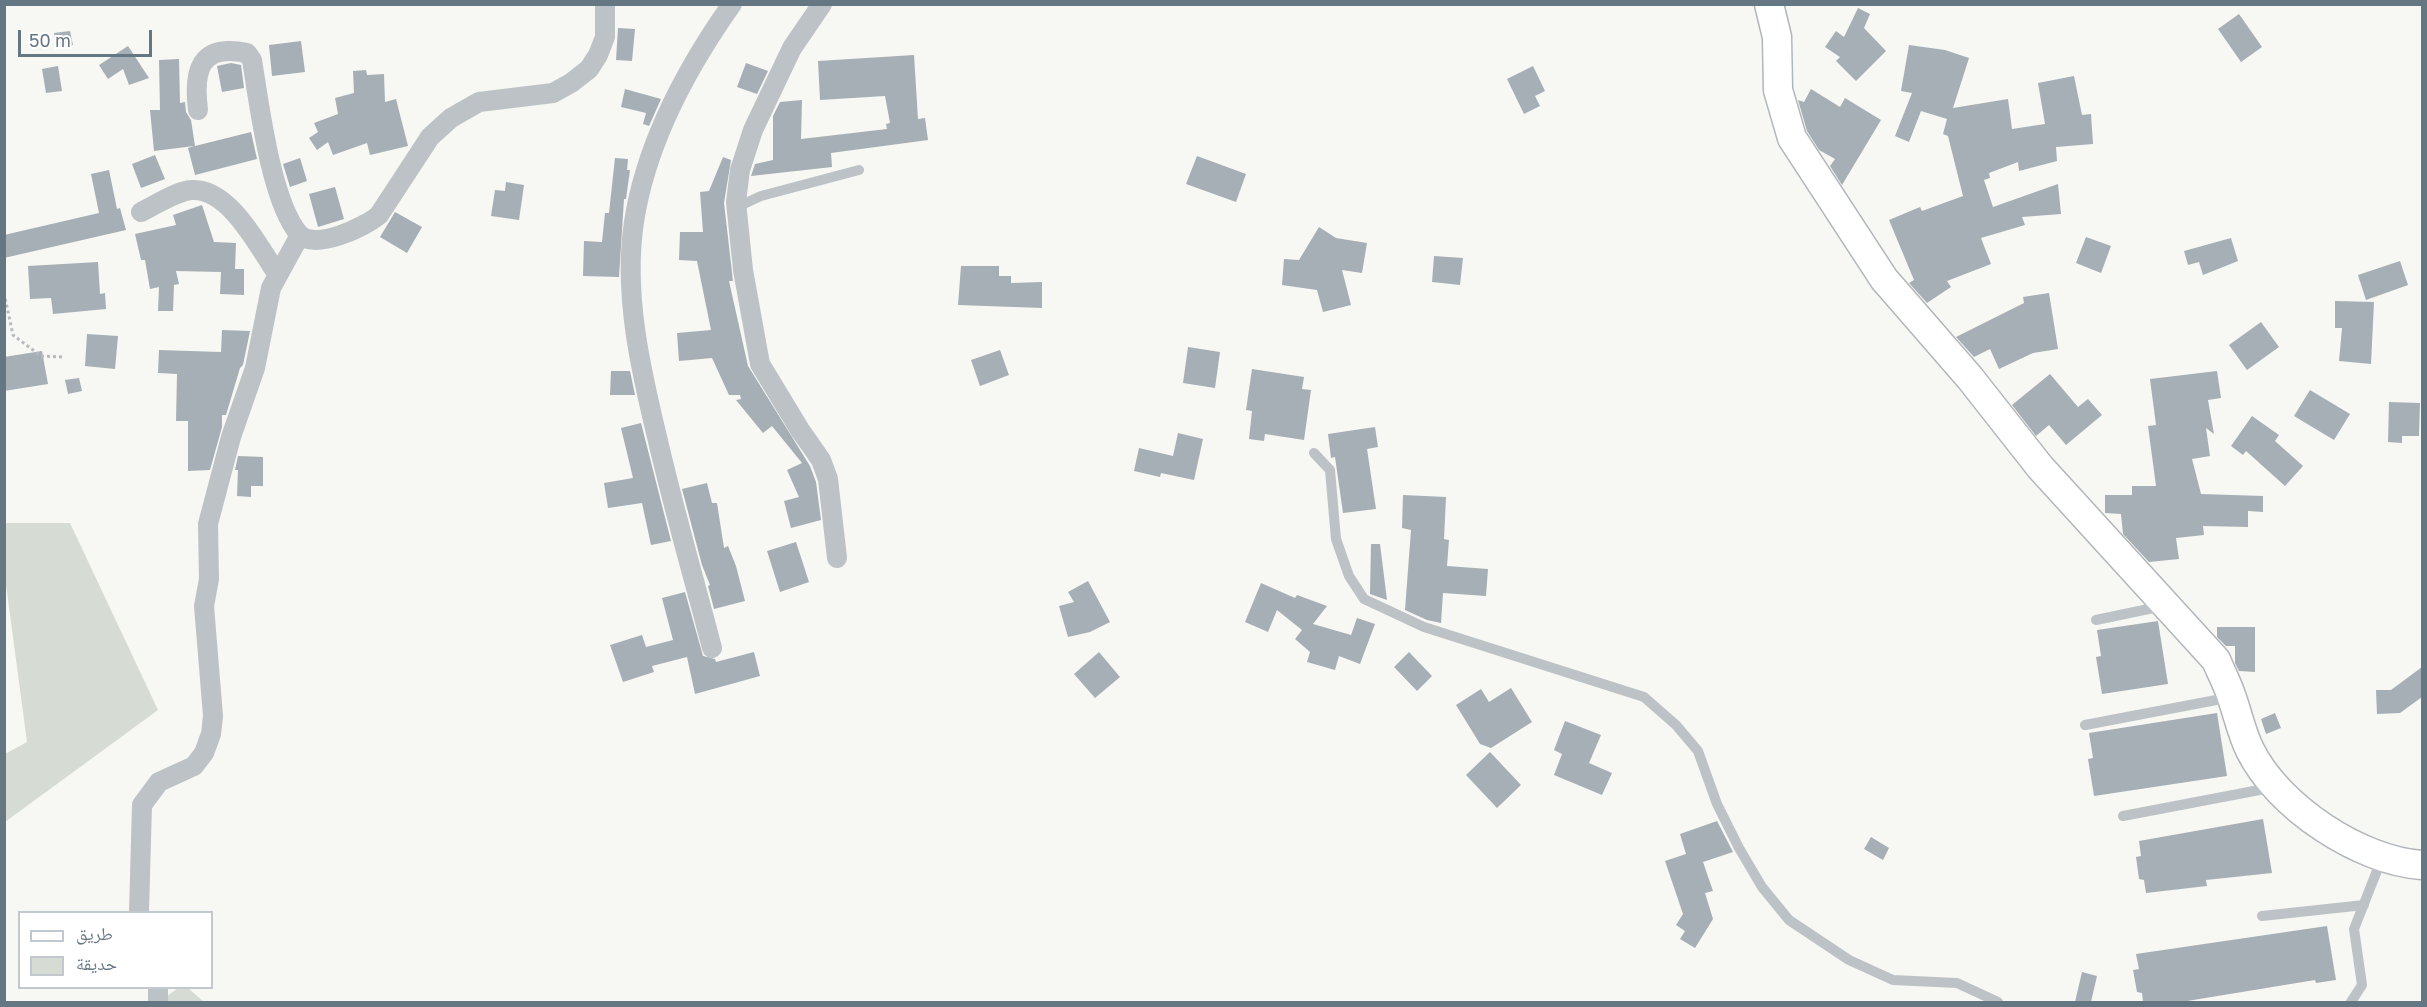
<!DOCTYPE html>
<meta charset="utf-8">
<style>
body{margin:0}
#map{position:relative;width:2427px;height:1007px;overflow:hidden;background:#f7f7f3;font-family:"Golos Text","Noto Naskh Arabic",sans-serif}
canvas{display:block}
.frame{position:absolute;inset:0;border:6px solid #667784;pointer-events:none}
.legend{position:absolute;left:18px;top:911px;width:195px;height:78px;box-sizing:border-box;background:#fff;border:2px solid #c2c9ce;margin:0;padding:8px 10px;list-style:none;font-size:18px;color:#667784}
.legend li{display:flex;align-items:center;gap:12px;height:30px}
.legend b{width:30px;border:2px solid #c2c9ce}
.scale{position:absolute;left:18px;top:30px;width:134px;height:27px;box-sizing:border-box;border:3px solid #667784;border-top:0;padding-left:8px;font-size:18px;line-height:21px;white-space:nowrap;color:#667784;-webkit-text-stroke:4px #fff;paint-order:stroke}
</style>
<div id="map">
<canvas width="2427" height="1007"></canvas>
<div class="frame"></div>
<ul class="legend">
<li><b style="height:8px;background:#fff"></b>طريق</li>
<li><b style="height:16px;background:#d6dbd3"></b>حديقة</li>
</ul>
<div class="scale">50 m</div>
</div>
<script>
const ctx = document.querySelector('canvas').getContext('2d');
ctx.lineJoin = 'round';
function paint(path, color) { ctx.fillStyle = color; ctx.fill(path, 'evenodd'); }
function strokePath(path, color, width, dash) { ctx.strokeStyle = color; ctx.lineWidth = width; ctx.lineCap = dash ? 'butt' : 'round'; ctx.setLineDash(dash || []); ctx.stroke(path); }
const green = new Path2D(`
 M 5,523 L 70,523 L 158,710 L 5,822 L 5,754 L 27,742 L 5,577 Z
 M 178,988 L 188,988 L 204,1002 L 159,1002 Z`);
const building = new Path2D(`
 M 1858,8 L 1870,14 L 1864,28 L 1886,51 L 1856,81 L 1836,61 L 1840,57 L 1825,47 L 1836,31 L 1844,37 Z
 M 2239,14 L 2262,47 L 2241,62 L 2218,29 Z
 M 618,28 L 635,29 L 632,61 L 616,60 Z
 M 70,31 L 73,45 L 56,48 L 54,33 Z
 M 301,41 L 305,72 L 272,76 L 269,45 Z
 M 1909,45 L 1945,50 L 1969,58 L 1953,108 L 2008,99 L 2012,129 L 2045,124 L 2038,83 L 2074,76 L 2082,115 L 2091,114 L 2093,144 L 2056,147 L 2057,161 L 2019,171 L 2018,162 L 1989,173 L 1990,178 L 1984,180 L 1993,207 L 2058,184 L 2061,214 L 2022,217 L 2025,225 L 1981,238 L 1991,264 L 1947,281 L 1951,287 L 1927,303 L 1909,283 L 1914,280 L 1889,220 L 1920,207 L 1922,211 L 1963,196 L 1948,136 L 1943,134 L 1947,119 L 1921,111 L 1909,142 L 1895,136 L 1912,93 L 1901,91 Z
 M 128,46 L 149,78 L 129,85 L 123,69 L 108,79 L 99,65 Z
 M 914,55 L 918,119 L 925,118 L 928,140 L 831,153 L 832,167 L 751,176 L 755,164 L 773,160 L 773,116 L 780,102 L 802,100 L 801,139 L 887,129 L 886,124 L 890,123 L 885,96 L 820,100 L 818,61 Z
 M 179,59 L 180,103 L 185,102 L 186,112 L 191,120 L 195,146 L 251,132 L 257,159 L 195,175 L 188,148 L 194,146 L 154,151 L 150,110 L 160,110 L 159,60 Z
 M 231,63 L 241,65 L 244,88 L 222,92 L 217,66 Z
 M 746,63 L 768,71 L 757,94 L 737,87 Z
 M 58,66 L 62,91 L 46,93 L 42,69 Z
 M 1533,66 L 1545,91 L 1535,96 L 1540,106 L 1524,114 L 1507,79 Z
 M 366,70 L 367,75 L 384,74 L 385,102 L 396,99 L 408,146 L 370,155 L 367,143 L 333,155 L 328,142 L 317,150 L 309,138 L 318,132 L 314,123 L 338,114 L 335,98 L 354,93 L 353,71 Z
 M 625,89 L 661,99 L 649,126 L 643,124 L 646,113 L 621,107 Z
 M 1811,89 L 1840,107 L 1845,98 L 1881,120 L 1842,185 L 1830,166 L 1835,159 L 1819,150 L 1807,131 L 1798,100 L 1804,102 Z
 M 155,155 L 165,179 L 141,188 L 132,164 Z
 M 1197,156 L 1246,174 L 1236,202 L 1186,184 Z
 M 723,157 L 731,160 L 724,203 L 733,281 L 729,281 L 748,366 L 810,466 L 816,482 L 821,520 L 791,528 L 784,501 L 799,497 L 787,470 L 802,463 L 772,426 L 763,433 L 736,400 L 741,399 L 740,395 L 729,395 L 712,358 L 679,361 L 677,333 L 711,330 L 697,261 L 679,260 L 680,232 L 703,232 L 700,192 L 709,191 Z
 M 300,158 L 307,181 L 290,187 L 283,164 Z
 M 615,158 L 628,159 L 627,170 L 630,170 L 626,199 L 624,199 L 619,277 L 583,276 L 584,241 L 602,242 L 605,213 L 609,213 Z
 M 109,170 L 117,209 L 120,208 L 126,230 L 4,258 L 4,235 L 99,213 L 91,174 Z
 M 506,182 L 524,185 L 519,220 L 491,216 L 495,190 L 505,191 Z
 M 335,187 L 344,219 L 318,227 L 309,194 Z
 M 202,205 L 214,242 L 236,243 L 235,269 L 244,269 L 244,295 L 220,294 L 221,272 L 176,271 L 179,284 L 174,285 L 173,311 L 158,311 L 159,287 L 150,289 L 145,260 L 141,260 L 135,234 L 176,225 L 173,215 Z
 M 395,212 L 422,227 L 407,253 L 380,237 Z
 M 1319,227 L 1336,238 L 1367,243 L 1362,273 L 1342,270 L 1351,305 L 1323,312 L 1317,290 L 1282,285 L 1284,259 L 1299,260 Z
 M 2086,237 L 2111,246 L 2101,273 L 2076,263 Z
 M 2231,238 L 2238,261 L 2203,275 L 2199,262 L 2188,265 L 2184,251 Z
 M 1434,256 L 1463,258 L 1460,285 L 1432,282 Z
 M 2400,261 L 2408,285 L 2366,300 L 2358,275 Z
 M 98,262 L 100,294 L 105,293 L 106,309 L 53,314 L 51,298 L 30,299 L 28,266 Z
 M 961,266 L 999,266 L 999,276 L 1011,276 L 1011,283 L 1042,282 L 1042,308 L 958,305 Z
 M 2049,293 L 2058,349 L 2033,353 L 1999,369 L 1990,349 L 1974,357 L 1956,337 L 2024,303 L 2023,297 Z
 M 2335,301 L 2374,302 L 2371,364 L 2339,361 L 2342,328 L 2335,328 Z
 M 2261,322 L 2279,347 L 2247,370 L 2229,345 Z
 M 222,330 L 250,331 L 243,365 L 240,368 L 226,415 L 222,415 L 222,427 L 210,470 L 188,471 L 188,421 L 176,421 L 177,374 L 158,373 L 159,350 L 221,352 Z
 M 87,334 L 118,336 L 115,369 L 85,366 Z
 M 1188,347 L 1220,352 L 1215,388 L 1183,383 Z
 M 1000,350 L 1009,375 L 980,386 L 971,360 Z
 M 42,351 L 48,384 L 4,391 L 4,357 Z
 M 1252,369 L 1304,377 L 1302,389 L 1311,390 L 1304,440 L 1265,434 L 1264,441 L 1249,439 L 1252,411 L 1246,410 Z
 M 611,371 L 630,371 L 635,395 L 610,395 Z
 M 2217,371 L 2221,398 L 2208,400 L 2214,434 L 2206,428 L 2210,456 L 2192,459 L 2201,494 L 2263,496 L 2263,512 L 2248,511 L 2248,527 L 2203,526 L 2204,535 L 2176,538 L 2179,559 L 2149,562 L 2123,534 L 2121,514 L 2105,513 L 2105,495 L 2132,495 L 2132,486 L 2156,486 L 2148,426 L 2156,425 L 2150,379 Z
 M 2050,374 L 2078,407 L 2088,399 L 2102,415 L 2066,445 L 2049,425 L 2036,436 L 2012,405 Z
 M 79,378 L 82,391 L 68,394 L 65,380 Z
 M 2310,390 L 2350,414 L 2334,440 L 2294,416 Z
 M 2389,402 L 2420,403 L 2419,436 L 2402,436 L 2402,443 L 2388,442 Z
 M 2252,416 L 2279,435 L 2275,441 L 2303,466 L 2285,486 L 2246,451 L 2243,455 L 2231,446 Z
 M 641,423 L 671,541 L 651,545 L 642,503 L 608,508 L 604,483 L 633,478 L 621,428 Z
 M 1375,427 L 1378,447 L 1367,449 L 1376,509 L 1343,513 L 1335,457 L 1331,458 L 1328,434 Z
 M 1178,433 L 1203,439 L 1194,480 L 1161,473 L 1160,477 L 1134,471 L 1139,448 L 1173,456 Z
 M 238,456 L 263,457 L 263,486 L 251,486 L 251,497 L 237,496 L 238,470 L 235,470 Z
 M 707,483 L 712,503 L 717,503 L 724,548 L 728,546 L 736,566 L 745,601 L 714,609 L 708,586 L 710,585 L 702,565 L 682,489 Z
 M 1403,495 L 1446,497 L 1444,539 L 1449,540 L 1447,566 L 1488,569 L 1486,596 L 1443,593 L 1441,623 L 1427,620 L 1405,610 L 1411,530 L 1402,528 Z
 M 796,542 L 809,582 L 780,592 L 767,551 Z
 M 1371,544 L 1380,544 L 1387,600 L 1370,594 Z
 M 1088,581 L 1110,622 L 1090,632 L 1068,637 L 1059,606 L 1074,602 L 1068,592 Z
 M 1261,583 L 1295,598 L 1297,595 L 1327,606 L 1313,624 L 1351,635 L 1357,618 L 1375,624 L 1360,664 L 1339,656 L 1335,670 L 1307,662 L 1310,652 L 1295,639 L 1302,630 L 1277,610 L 1268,632 L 1245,622 Z
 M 685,592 L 703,656 L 715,659 L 716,662 L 754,652 L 760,676 L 695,694 L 687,657 L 652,666 L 654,672 L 623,682 L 610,645 L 642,635 L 646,647 L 673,640 L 662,598 Z
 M 2158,621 L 2168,684 L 2102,694 L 2096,657 L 2101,656 L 2097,630 Z
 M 2217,627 L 2255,627 L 2255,672 L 2239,671 L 2235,663 L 2235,646 L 2226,646 L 2217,637 Z
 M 1099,652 L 1120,677 L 1095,698 L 1074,674 Z
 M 1409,652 L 1432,676 L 1417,691 L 1394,667 Z
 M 2422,667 L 2422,697 L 2400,713 L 2377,714 L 2376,690 L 2391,690 Z
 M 1511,688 L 1532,722 L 1491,748 L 1480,744 L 1456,705 L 1481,689 L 1489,702 Z
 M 2217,713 L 2227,776 L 2094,796 L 2088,759 L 2093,758 L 2089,733 Z
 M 2275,713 L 2281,728 L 2266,734 L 2261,719 Z
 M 1565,721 L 1601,735 L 1589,763 L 1612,773 L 1602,795 L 1554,775 L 1562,754 L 1554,750 Z
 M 1490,752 L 1521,785 L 1497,808 L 1466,775 Z
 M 2263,819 L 2272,873 L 2206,880 L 2207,886 L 2146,893 L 2144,880 L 2139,879 L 2136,857 L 2141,856 L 2139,841 Z
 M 1717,821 L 1733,852 L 1703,862 L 1713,891 L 1705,893 L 1713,919 L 1695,948 L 1680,939 L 1685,931 L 1676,925 L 1683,914 L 1665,861 L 1686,854 L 1680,834 Z
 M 1871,837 L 1889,848 L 1883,860 L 1864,849 Z
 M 2327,926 L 2336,980 L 2316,983 L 2315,980 L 2181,1002 L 2143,1002 L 2142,993 L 2137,992 L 2133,970 L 2139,969 L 2136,954 Z
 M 2082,972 L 2097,976 L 2091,1002 L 2075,1002 Z`);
const path = new Path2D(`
 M 4,293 L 13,335 L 41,356 L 64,357`);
const lane = new Path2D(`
 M 737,207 L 761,196 L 859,170
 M 1314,453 L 1330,470 L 1336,539 L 1349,576 L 1364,599 L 1424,627 L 1644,697 L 1676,725 L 1698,751 L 1717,804 L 1739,848 L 1762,887 L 1789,920 L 1849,960 L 1893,980 L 1957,983 L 1998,1002
 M 2096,620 L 2163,606
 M 2085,725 L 2232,697
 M 2123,816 L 2275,787
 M 2262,916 L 2364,905
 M 2351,1002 L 2362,985 L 2354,929 L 2382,858`);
const street = new Path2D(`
 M 822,4 L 792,48 L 753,130 L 740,170 L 736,202 L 743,270 L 760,364 L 800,430 L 821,460 L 828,479 L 837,558
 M 198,110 C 193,70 200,43 247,53 L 252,60 C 259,103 271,202 299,234 C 315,251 365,227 379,215 L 430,137 L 451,118 L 479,102 L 553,93 L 571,83 L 589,69 L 598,55 L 605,37 L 605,4
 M 141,212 C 156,205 176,191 192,190 C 230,188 259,248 278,275
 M 712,648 C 694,579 674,510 658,441 C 641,371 623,294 634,222 C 646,143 686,69 732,4
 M 139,912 L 142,805 L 159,782 L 194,766 L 204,753 L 211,734 L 213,716 L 204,606 L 209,579 L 208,524 L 231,437 L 255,368 L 271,288 L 300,235
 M 158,1002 L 158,988`);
const secondary = new Path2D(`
 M 1769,4 L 1777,37 L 1778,90 L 1792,138 L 1884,279 L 1970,378 L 2040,467 L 2216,660 C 2221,672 2228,685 2232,698 C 2238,715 2242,734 2250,750 C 2278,807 2360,861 2422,865`);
paint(green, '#d6dbd3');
paint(building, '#a6afb5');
strokePath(secondary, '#b0b6ba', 31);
strokePath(path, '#b8bbbe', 3, [3, 3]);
strokePath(lane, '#bdc2c6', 10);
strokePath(street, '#bdc2c6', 20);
strokePath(secondary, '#fff', 28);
</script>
